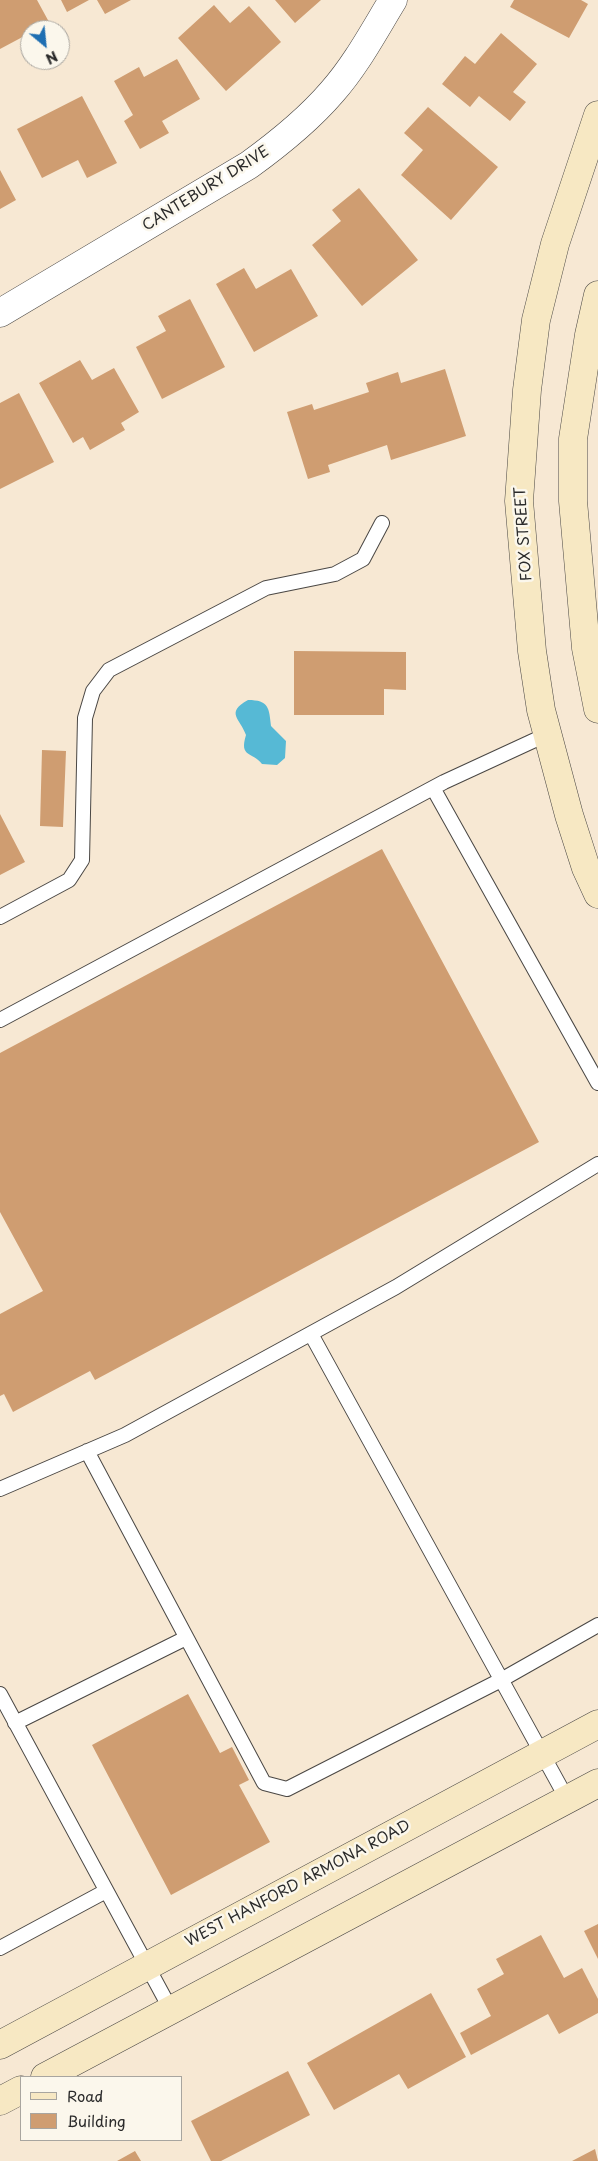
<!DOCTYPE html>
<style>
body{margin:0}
#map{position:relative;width:598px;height:2161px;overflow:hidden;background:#f7e8d3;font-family:"Playpen Sans",sans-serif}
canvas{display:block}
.legend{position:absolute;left:20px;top:2076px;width:162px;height:65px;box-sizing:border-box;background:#fbf7ec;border:1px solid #a8a59f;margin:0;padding:6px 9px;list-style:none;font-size:15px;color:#2b2b2b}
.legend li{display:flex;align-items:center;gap:10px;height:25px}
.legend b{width:25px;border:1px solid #a8a59f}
.north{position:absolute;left:20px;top:20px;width:50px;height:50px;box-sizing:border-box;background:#fbf7ec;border:1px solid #a8a59f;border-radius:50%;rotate:152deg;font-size:14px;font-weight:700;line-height:20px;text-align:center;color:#2b2b2b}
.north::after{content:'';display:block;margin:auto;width:18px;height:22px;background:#1f6fb2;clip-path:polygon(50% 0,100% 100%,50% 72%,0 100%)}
</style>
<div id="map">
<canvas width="598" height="2161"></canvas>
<ul class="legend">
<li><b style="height:6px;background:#f7e8c3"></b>Road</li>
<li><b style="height:14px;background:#cf9d71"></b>Building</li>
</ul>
<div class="north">N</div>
</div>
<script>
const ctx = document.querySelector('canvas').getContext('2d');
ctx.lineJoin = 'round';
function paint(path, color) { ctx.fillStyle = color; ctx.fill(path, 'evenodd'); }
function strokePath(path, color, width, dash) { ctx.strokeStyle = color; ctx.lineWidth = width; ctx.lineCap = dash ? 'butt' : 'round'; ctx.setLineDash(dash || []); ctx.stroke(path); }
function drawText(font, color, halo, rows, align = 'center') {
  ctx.font = font + ' "Playpen Sans",sans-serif'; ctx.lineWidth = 5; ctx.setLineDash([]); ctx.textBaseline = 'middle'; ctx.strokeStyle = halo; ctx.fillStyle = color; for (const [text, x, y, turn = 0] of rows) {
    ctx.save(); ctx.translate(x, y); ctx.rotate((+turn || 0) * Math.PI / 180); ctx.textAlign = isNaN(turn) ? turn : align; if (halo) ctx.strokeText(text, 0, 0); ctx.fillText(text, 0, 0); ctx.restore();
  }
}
const water = new Path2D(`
 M 248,700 C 269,700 269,708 271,726 L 286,741 L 285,758 L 277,765 L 262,764 C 252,751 239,758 246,735 C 240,718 225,713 248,700 Z`);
const building = new Path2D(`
 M 0,0 L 37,0 L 49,22 L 35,30 L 30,30 L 30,33 L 0,49 Z
 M 61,0 L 89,0 L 67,12 Z
 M 97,0 L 131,0 L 105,14 Z
 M 275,0 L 321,0 L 295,23 Z
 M 514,0 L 581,0 L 588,4 L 569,38 L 510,7 Z
 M 214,5 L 230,23 L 249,6 L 281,42 L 226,91 L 178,38 Z
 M 501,33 L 537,64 L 513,92 L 526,102 L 510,121 L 479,96 L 470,107 L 442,84 L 465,56 L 475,64 Z
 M 177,59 L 200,99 L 162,121 L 169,133 L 140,149 L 124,121 L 133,115 L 114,81 L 139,67 L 144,77 Z
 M 82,96 L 117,163 L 87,178 L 78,160 L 42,178 L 17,129 Z
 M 428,107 L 498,167 L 451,220 L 401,175 L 423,150 L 404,133 Z
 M 0,170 L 16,200 L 0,209 Z
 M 359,188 L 418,260 L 362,306 L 312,245 L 341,221 L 332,210 Z
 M 244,268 L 256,289 L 291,269 L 318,316 L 254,352 L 216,284 Z
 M 190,299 L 225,367 L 162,399 L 136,347 L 166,331 L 158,316 Z
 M 80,360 L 92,380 L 114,368 L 139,412 L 121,423 L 125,430 L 90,450 L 83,437 L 73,443 L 39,383 Z
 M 445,369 L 466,436 L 391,460 L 387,445 L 328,465 L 330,472 L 308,479 L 287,412 L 312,404 L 314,410 L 369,392 L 366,383 L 398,372 L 401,383 Z
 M 19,393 L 54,462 L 0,489 L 0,403 Z
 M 294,651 L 406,652 L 406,690 L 384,689 L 384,715 L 294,715 Z
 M 42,750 L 66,751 L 63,827 L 40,826 Z
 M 0,814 L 25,862 L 0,875 Z
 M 382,849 L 539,1142 L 95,1380 L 90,1371 L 13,1412 L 4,1394 L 0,1396 L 0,1314 L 43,1291 L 0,1212 L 0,1053 Z
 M 188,1694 L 220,1753 L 232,1747 L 249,1780 L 239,1785 L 270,1842 L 171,1895 L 92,1745 Z
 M 598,1924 L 598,1959 L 584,1931 Z
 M 541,1935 L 564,1978 L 582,1968 L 598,1999 L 598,2013 L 559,2034 L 548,2014 L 471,2055 L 460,2033 L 491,2016 L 477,1989 L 504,1974 L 496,1959 Z
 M 431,1993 L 466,2057 L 408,2089 L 399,2074 L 334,2110 L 307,2063 Z
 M 288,2071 L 310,2115 L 221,2161 L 211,2161 L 191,2121 Z
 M 595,2149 L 598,2161 L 572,2161 Z
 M 135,2151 L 141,2161 L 117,2161 Z`);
const lane = new Path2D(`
 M 433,788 L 598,1083
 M 0,917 L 69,880 L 82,860 L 85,718 L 93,691 L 109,670 L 266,588 L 335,574 L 363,559 L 382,523
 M 0,1020 L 444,782 L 548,734
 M 311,1334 L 567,1799
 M 87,1451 L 264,1783 L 287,1789 L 501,1680 L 598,1625
 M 0,1489 L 125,1435 L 396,1287 L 598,1164
 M 0,1694 L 171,2010
 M 15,1723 L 186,1638
 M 0,1948 L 106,1891`);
const street = new Path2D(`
 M 0,313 L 249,165 C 278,144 308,120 332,92 C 356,65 374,31 393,0`);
const secondary = new Path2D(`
 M 598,115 L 555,244 L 536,320 L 527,390 L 519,501 L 532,651 L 541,710 L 569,815 L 586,868 L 598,894
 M 598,295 L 589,335 L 573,439 L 573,501 L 586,648 L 598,709
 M 0,2045 L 598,1724
 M 45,2077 L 598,1783
 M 0,2101 L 21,2090`);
const streetNames = [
 ["CANTEBURY DRIVE",206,189,-32],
 ["FOX STREET",524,534,-94],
 ["WEST HANFORD ARMONA ROAD",298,1884,-28]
];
paint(water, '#56b9d5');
paint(building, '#cf9d71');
strokePath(lane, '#4a4744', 16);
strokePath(street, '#4a4744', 29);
strokePath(secondary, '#4a4744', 29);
strokePath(lane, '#fff', 14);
strokePath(street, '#fff', 28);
strokePath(secondary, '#f7e8c3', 28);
drawText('15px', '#2b2b2b', '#fbf7ec', streetNames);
</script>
